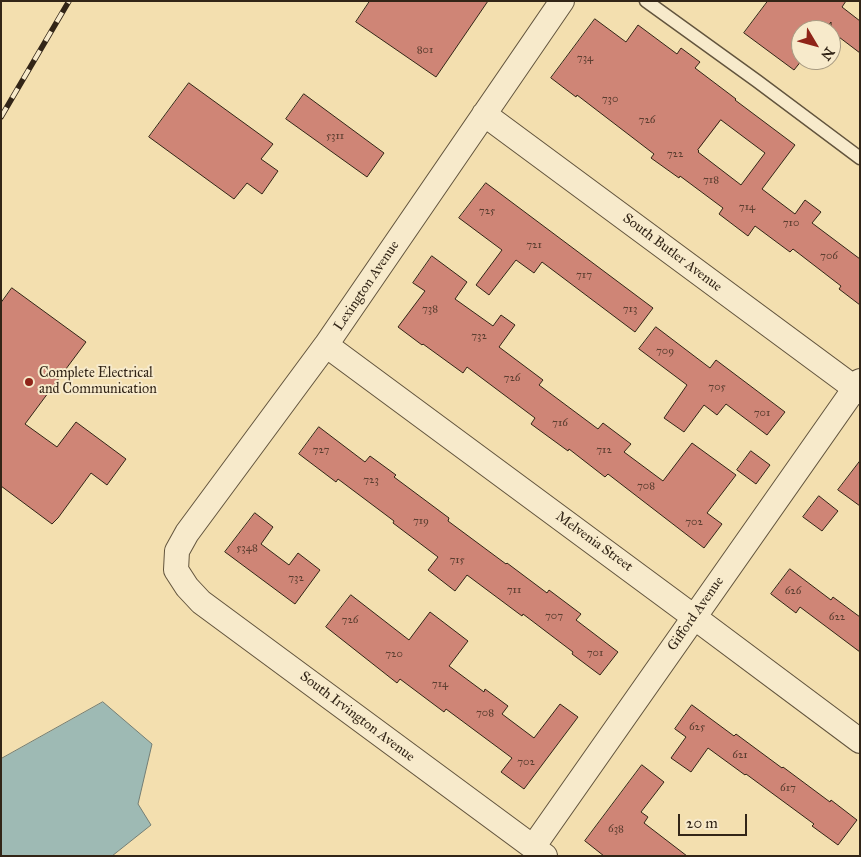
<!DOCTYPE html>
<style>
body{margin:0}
#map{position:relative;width:861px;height:857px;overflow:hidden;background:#f3dfaf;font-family:"IM FELL Great Primer",serif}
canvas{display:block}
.frame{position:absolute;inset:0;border:2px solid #322517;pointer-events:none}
.north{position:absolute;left:791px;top:20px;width:50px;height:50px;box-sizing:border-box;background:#f7eacb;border:1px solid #a89b83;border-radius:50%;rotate:127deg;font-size:14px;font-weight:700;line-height:20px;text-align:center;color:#322517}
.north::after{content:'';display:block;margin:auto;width:18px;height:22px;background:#8f2418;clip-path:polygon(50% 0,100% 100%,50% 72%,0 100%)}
.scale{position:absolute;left:678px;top:814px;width:69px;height:22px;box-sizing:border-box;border:2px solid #322517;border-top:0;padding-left:6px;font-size:15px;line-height:18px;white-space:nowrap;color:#322517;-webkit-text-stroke:4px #f7eacb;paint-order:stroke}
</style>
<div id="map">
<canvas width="861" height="857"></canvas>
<div class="frame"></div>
<div class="north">N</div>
<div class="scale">20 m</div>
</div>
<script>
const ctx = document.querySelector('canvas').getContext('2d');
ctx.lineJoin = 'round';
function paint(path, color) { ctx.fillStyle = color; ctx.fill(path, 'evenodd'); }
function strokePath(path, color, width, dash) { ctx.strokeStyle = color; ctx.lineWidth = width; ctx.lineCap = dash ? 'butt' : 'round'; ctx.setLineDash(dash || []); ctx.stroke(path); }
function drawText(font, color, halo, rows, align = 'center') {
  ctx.font = font + ' "IM FELL Great Primer",serif'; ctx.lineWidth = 4; ctx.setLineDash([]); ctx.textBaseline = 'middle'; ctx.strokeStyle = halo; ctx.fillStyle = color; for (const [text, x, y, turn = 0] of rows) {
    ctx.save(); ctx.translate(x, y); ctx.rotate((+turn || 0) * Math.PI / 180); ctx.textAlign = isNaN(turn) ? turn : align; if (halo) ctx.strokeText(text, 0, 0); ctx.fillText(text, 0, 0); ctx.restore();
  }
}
const water = new Path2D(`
 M 103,702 L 152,744 L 138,804 L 151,825 L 112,856 L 1,856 L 1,759 Z`);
const building = new Path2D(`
 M 370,1 L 488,1 L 436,77 L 356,22 Z
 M 768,1 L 846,1 L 842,7 L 860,21 L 860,53 L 831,31 L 831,22 L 825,30 L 801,30 L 801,60 L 802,60 L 794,70 L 744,33 Z
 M 595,19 L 626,42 L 638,25 L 677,54 L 681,48 L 700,62 L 695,68 L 736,99 L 735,100 L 795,145 L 762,189 L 795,214 L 805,200 L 821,212 L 812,223 L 860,259 L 860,305 L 839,289 L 841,286 L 793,249 L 790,252 L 755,226 L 748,236 L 719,214 L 723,208 L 680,176 L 679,178 L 651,158 L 654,154 L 577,95 L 576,97 L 551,78 ZM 721,120 L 765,153 L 741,185 L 698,152 L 699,151 L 698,150 Z
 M 189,83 L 273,144 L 261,159 L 278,171 L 262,194 L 247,183 L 234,199 L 149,137 Z
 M 304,94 L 384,153 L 367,177 L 286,119 Z
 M 486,183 L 653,308 L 635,332 L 542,262 L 534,273 L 516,260 L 489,295 L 476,285 L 502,250 L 459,218 Z
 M 432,256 L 467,282 L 455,299 L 493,326 L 501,315 L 515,325 L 499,347 L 543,380 L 539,385 L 598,429 L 603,423 L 631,444 L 624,452 L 663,481 L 692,443 L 736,475 L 707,513 L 722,524 L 704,548 L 608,474 L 605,477 L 569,449 L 568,451 L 531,424 L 535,418 L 467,367 L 463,373 L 423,344 L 422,345 L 398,327 L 425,291 L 413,283 Z
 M 12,288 L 86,342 L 25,424 L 57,447 L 76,422 L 126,459 L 107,485 L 91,473 L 58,518 L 52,524 L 1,486 L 1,303 Z
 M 656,327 L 710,368 L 716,360 L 785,412 L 767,435 L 726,404 L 717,415 L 704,405 L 684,432 L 664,418 L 687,385 L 639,349 Z
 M 319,427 L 365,462 L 370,456 L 396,475 L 394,477 L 449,518 L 448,521 L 506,564 L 507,563 L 547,593 L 549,590 L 581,614 L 576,620 L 618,652 L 600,675 L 572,654 L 573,652 L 523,614 L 522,616 L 467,575 L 455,591 L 428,570 L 438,557 L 393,523 L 394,521 L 338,479 L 336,482 L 299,454 Z
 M 751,451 L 770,465 L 756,484 L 737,470 Z
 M 860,461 L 860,506 L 838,490 Z
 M 819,496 L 838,511 L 822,531 L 803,517 Z
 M 255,513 L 273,527 L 261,544 L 289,565 L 298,553 L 320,570 L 295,604 L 225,552 Z
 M 790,569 L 831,600 L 833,597 L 860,617 L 860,652 L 800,607 L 796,613 L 771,594 Z
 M 351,595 L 409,640 L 430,612 L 468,641 L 449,666 L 484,692 L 485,689 L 508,706 L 502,714 L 534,738 L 560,704 L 578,717 L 524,789 L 501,772 L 512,758 L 446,709 L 444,712 L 400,679 L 397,683 L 326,627 Z
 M 692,705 L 734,736 L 736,734 L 782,768 L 783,767 L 830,802 L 831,800 L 857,820 L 838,845 L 812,826 L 814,824 L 746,774 L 745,775 L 708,748 L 691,772 L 671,758 L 686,737 L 675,729 Z
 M 642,765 L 664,782 L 641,812 L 648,817 L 644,823 L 687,856 L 604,856 L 585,841 Z`);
const service = new Path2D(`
 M 646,1 L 757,81 L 860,158`);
const minor = new Path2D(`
 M 484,114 L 860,392
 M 326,345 L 694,617 L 860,741
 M 533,847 L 860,381
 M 545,856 L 201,602 L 187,587 L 176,570 L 177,551 L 187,533 L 326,345 L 562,1`);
const rail = new Path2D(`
 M 1,117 L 69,1`);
const markers = [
 [29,382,5,"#8f2418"]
];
const numberNames = [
 ["801",425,50],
 ["734",585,58],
 ["730",610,99],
 ["726",647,120],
 ["5311",335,136],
 ["722",675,154],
 ["718",711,180],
 ["714",747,207],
 ["725",487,211],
 ["710",791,223],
 ["721",534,245],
 ["706",829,256],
 ["717",584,275],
 ["738",430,309],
 ["713",630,309],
 ["732",479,336],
 ["709",665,351],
 ["726",512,378],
 ["705",717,387],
 ["701",762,413],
 ["716",560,423],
 ["727",321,450],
 ["712",604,450],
 ["723",371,480],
 ["708",646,486],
 ["719",421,521],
 ["702",694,522],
 ["5348",247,548],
 ["715",457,560],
 ["732",296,578],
 ["711",514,590],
 ["626",793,591],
 ["707",554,616],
 ["622",837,617],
 ["726",350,620],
 ["701",595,653],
 ["720",394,654],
 ["714",440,684],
 ["708",485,713],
 ["625",697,727],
 ["621",740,755],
 ["702",526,762],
 ["617",788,788],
 ["638",616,829]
];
const streetNames = [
 ["South Butler Avenue",672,253,37],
 ["Lexington Avenue",367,286,-56],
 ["Melvenia Street",594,542,36],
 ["Gifford Avenue",696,614,-55],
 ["South Irvington Avenue",357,717,37]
];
const poiNames = [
 ["Complete Electrical",39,374],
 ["and Communication",39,390]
];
paint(water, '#9ebab4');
strokePath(water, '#737e75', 1);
paint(building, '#cf8576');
strokePath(building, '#322517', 1);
strokePath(service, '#62543d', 15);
strokePath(minor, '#62543d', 26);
strokePath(service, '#f7eacb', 12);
strokePath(minor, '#f7eacb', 24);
strokePath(rail, '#322517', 5.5);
strokePath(rail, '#f7eacb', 4, [11]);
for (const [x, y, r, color] of markers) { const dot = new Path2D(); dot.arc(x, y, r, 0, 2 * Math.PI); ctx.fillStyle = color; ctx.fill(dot); strokePath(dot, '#f7eacb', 2); }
drawText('11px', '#593d2f', null, numberNames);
drawText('14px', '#322517', '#f7eacb', streetNames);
drawText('14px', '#322517', '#f7eacb', poiNames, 'left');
</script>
